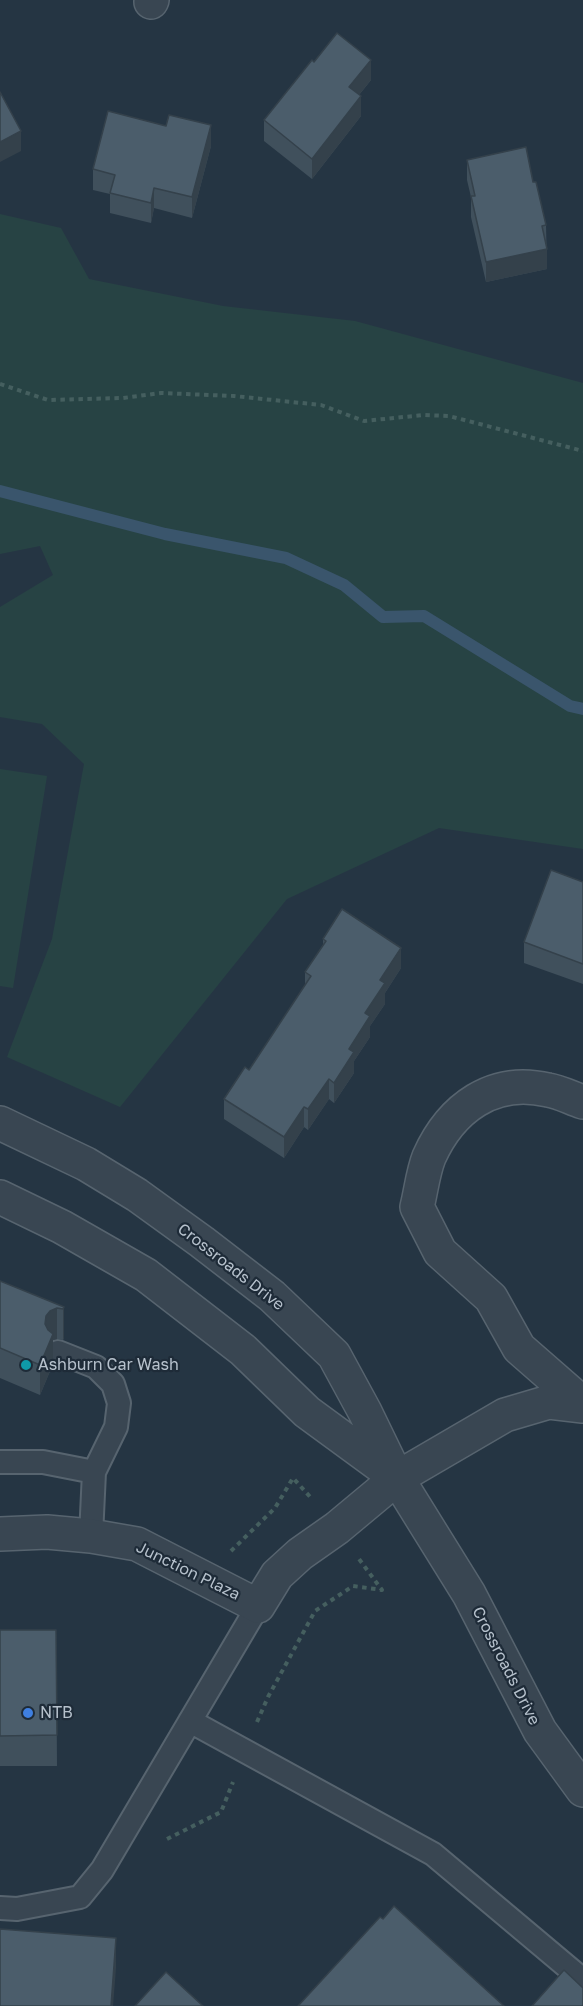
<!DOCTYPE html>
<style>
body{margin:0}
canvas{display:block;background:#253543}
</style>
<canvas width="583" height="2006"></canvas>
<script>
const ctx = document.querySelector('canvas').getContext('2d');
ctx.lineJoin = 'round';
function paint(path, color) { ctx.fillStyle = color; ctx.fill(path, 'evenodd'); }
function strokePath(path, color, width, dash) { ctx.strokeStyle = color; ctx.lineWidth = width; ctx.lineCap = dash ? 'butt' : 'round'; ctx.setLineDash(dash || []); ctx.stroke(path); }
function drawText(font, color, halo, rows, align = 'center') {
  ctx.font = font + ' "Golos Text",sans-serif'; ctx.lineWidth = 4.5; ctx.setLineDash([]); ctx.textBaseline = 'middle'; ctx.strokeStyle = halo; ctx.fillStyle = color; for (const [text, x, y, turn = 0] of rows) {
    ctx.save(); ctx.translate(x, y); ctx.rotate((+turn || 0) * Math.PI / 180); ctx.textAlign = isNaN(turn) ? turn : align; if (halo) ctx.strokeText(text, 0, 0); ctx.fillText(text, 0, 0); ctx.restore();
  }
}
const green = new Path2D(`
 M 0,214 L 61,228 L 89,279 L 223,306 L 355,321 L 583,383 L 583,849 L 439,828 L 287,899 L 120,1107 L 7,1057 L 52,939 L 84,764 L 42,724 L 0,717 L 0,607 L 53,575 L 40,546 L 0,554 Z
 M 0,769 L 47,776 L 13,988 L 0,986 Z`);
const stream = new Path2D(`
 M 0,491 L 165,534 L 286,558 L 344,585 L 383,617 L 424,616 L 570,706 L 583,709`);
const path = new Path2D(`
 M 0,384 L 48,400 L 123,398 L 161,393 L 234,396 L 321,405 L 364,421 L 424,415 L 449,416 L 583,451
 M 231,1551 L 275,1508 L 293,1478 L 312,1499
 M 257,1722 L 268,1697 L 315,1611 L 353,1586 L 382,1590 L 359,1559
 M 167,1839 L 221,1812 L 233,1782`);
const service = new Path2D(`
 M 58,1352 L 96,1367 L 113,1384 L 119,1403 L 116,1427 L 94,1472 L 91,1536
 M 0,1462 L 43,1462 L 94,1472
 M 190,1721 L 433,1854 L 583,1980
 M 0,1908 L 17,1909 L 80,1897 L 102,1870 L 258,1606`);
const minor = new Path2D(`
 M 151,2 L 152,0
 M 583,1102 C 571,1098 560,1092 548,1090 C 493,1077 451,1108 429,1157 C 423,1172 421,1191 417,1207 L 440,1252 L 491,1298 L 519,1348 L 583,1404
 M 0,1123 L 86,1164 L 137,1195 L 202,1242 L 272,1296 L 334,1355 L 365,1412 L 397,1478 L 469,1594 L 540,1731 L 583,1790
 M 0,1197 L 62,1227 L 146,1275 L 243,1350 L 307,1412 L 393,1475
 M 0,1534 L 47,1532 L 91,1536 L 137,1544 L 258,1606 L 277,1575 L 300,1554 L 337,1528 L 397,1478 L 505,1415 L 549,1402 L 583,1406`);
const wall = new Path2D(`
 M 314,62 L 371,80 L 359,95 L 361,116 L 312,179 L 264,141 L 264,120 Z
 M 211,146 L 192,218 L 154,208 L 151,223 L 110,213 L 110,194 L 93,190 L 93,169 Z
 M 467,160 L 533,182 L 546,225 L 547,269 L 486,282 L 471,217 L 471,197 L 467,180 Z
 M 583,882 L 583,984 L 524,963 L 524,942 Z
 M 323,939 L 401,968 L 385,993 L 385,1004 L 370,1026 L 370,1037 L 354,1061 L 354,1073 L 334,1103 L 329,1099 L 308,1130 L 304,1127 L 284,1158 L 224,1119 L 224,1099 L 249,1070 L 305,985 L 305,972 L 323,945 Z
 M 0,1281 L 64,1307 L 64,1338 L 63,1340 L 57,1339 L 53,1340 L 53,1364 L 40,1395 L 0,1378 Z
 M 0,1630 L 56,1630 L 57,1766 L 0,1766 Z`);
const shadedWall = new Path2D(`
 M 371,60 L 371,80 L 349,107 L 349,87 Z
 M 361,96 L 361,116 L 312,179 L 312,159 Z
 M 211,125 L 211,146 L 192,218 L 192,197 Z
 M 21,131 L 21,151 L 0,162 L 0,142 Z
 M 154,188 L 154,208 L 151,223 L 151,203 Z
 M 547,249 L 547,269 L 486,282 L 486,262 Z
 M 401,948 L 401,968 L 385,993 L 385,1004 L 370,1026 L 370,1037 L 354,1061 L 354,1073 L 334,1103 L 334,1083 L 380,980 Z
 M 329,1079 L 329,1099 L 308,1130 L 308,1109 Z
 M 304,1107 L 304,1127 L 284,1158 L 284,1137 Z
 M 64,1307 L 64,1338 L 63,1340 L 63,1309 Z
 M 57,1308 L 57,1339 L 53,1340 L 53,1364 L 40,1395 L 40,1365 L 46,1316 L 50,1311 Z
 M 116,1938 L 116,1968 L 113,2006 L 111,2006 Z`);
const building = new Path2D(`
 M 337,33 L 371,60 L 349,87 L 361,96 L 312,159 L 264,120 L 312,60 L 314,62 Z
 M 0,92 L 21,131 L 0,142 Z
 M 108,111 L 166,126 L 169,115 L 211,125 L 192,197 L 154,188 L 151,203 L 110,193 L 115,175 L 93,169 Z
 M 526,147 L 533,182 L 536,182 L 546,225 L 542,226 L 547,249 L 486,262 L 471,196 L 475,196 L 467,160 Z
 M 551,870 L 583,882 L 583,964 L 524,942 Z
 M 342,909 L 401,948 L 380,980 L 385,983 L 365,1013 L 370,1016 L 349,1049 L 354,1052 L 334,1083 L 329,1079 L 308,1109 L 304,1107 L 284,1137 L 224,1099 L 245,1067 L 249,1070 L 311,976 L 305,972 L 326,941 L 323,939 Z
 M 0,1281 L 64,1307 L 63,1309 L 57,1308 L 50,1311 L 46,1316 L 45,1324 L 48,1330 L 53,1334 L 40,1365 L 0,1348 Z
 M 0,1630 L 56,1630 L 57,1735 L 0,1736 Z
 M 394,1906 L 504,2006 L 298,2006 L 380,1917 L 383,1919 Z
 M 0,1929 L 116,1938 L 111,2006 L 0,2006 Z
 M 564,1970 L 583,1988 L 583,2006 L 532,2006 Z
 M 166,1972 L 203,2006 L 135,2006 Z`);
const markers = [
 [26,1365,6,"#0f9aa8"],
 [28,1713,6,"#3f7fe0"]
];
const streetNames = [
 ["Crossroads Drive",231,1267,38],
 ["Junction Plaza",188,1571,26],
 ["Crossroads Drive",506,1666,63]
];
const poiNames = [
 ["Ashburn Car Wash",38,1365],
 ["NTB",40,1713]
];
paint(green, '#274344');
strokePath(stream, '#3a556c', 12);
strokePath(service, '#57646f', 26);
strokePath(minor, '#57646f', 36);
strokePath(path, '#455f5f', 4, [4.5, 4.5]);
strokePath(service, '#394652', 22);
strokePath(minor, '#394652', 33);
paint(wall, '#40505c');
paint(shadedWall, '#34414b');
paint(building, '#4b5d6b');
strokePath(building, '#34414b', 1.5);
for (const [x, y, r, color] of markers) { const dot = new Path2D(); dot.arc(x, y, r, 0, 2 * Math.PI); ctx.fillStyle = color; ctx.fill(dot); strokePath(dot, '#1e2b38', 2); }
drawText('16px', '#b6c1cc', '#1e2b38', streetNames);
drawText('16px', '#b6c1cc', '#1e2b38', poiNames, 'left');
</script>
